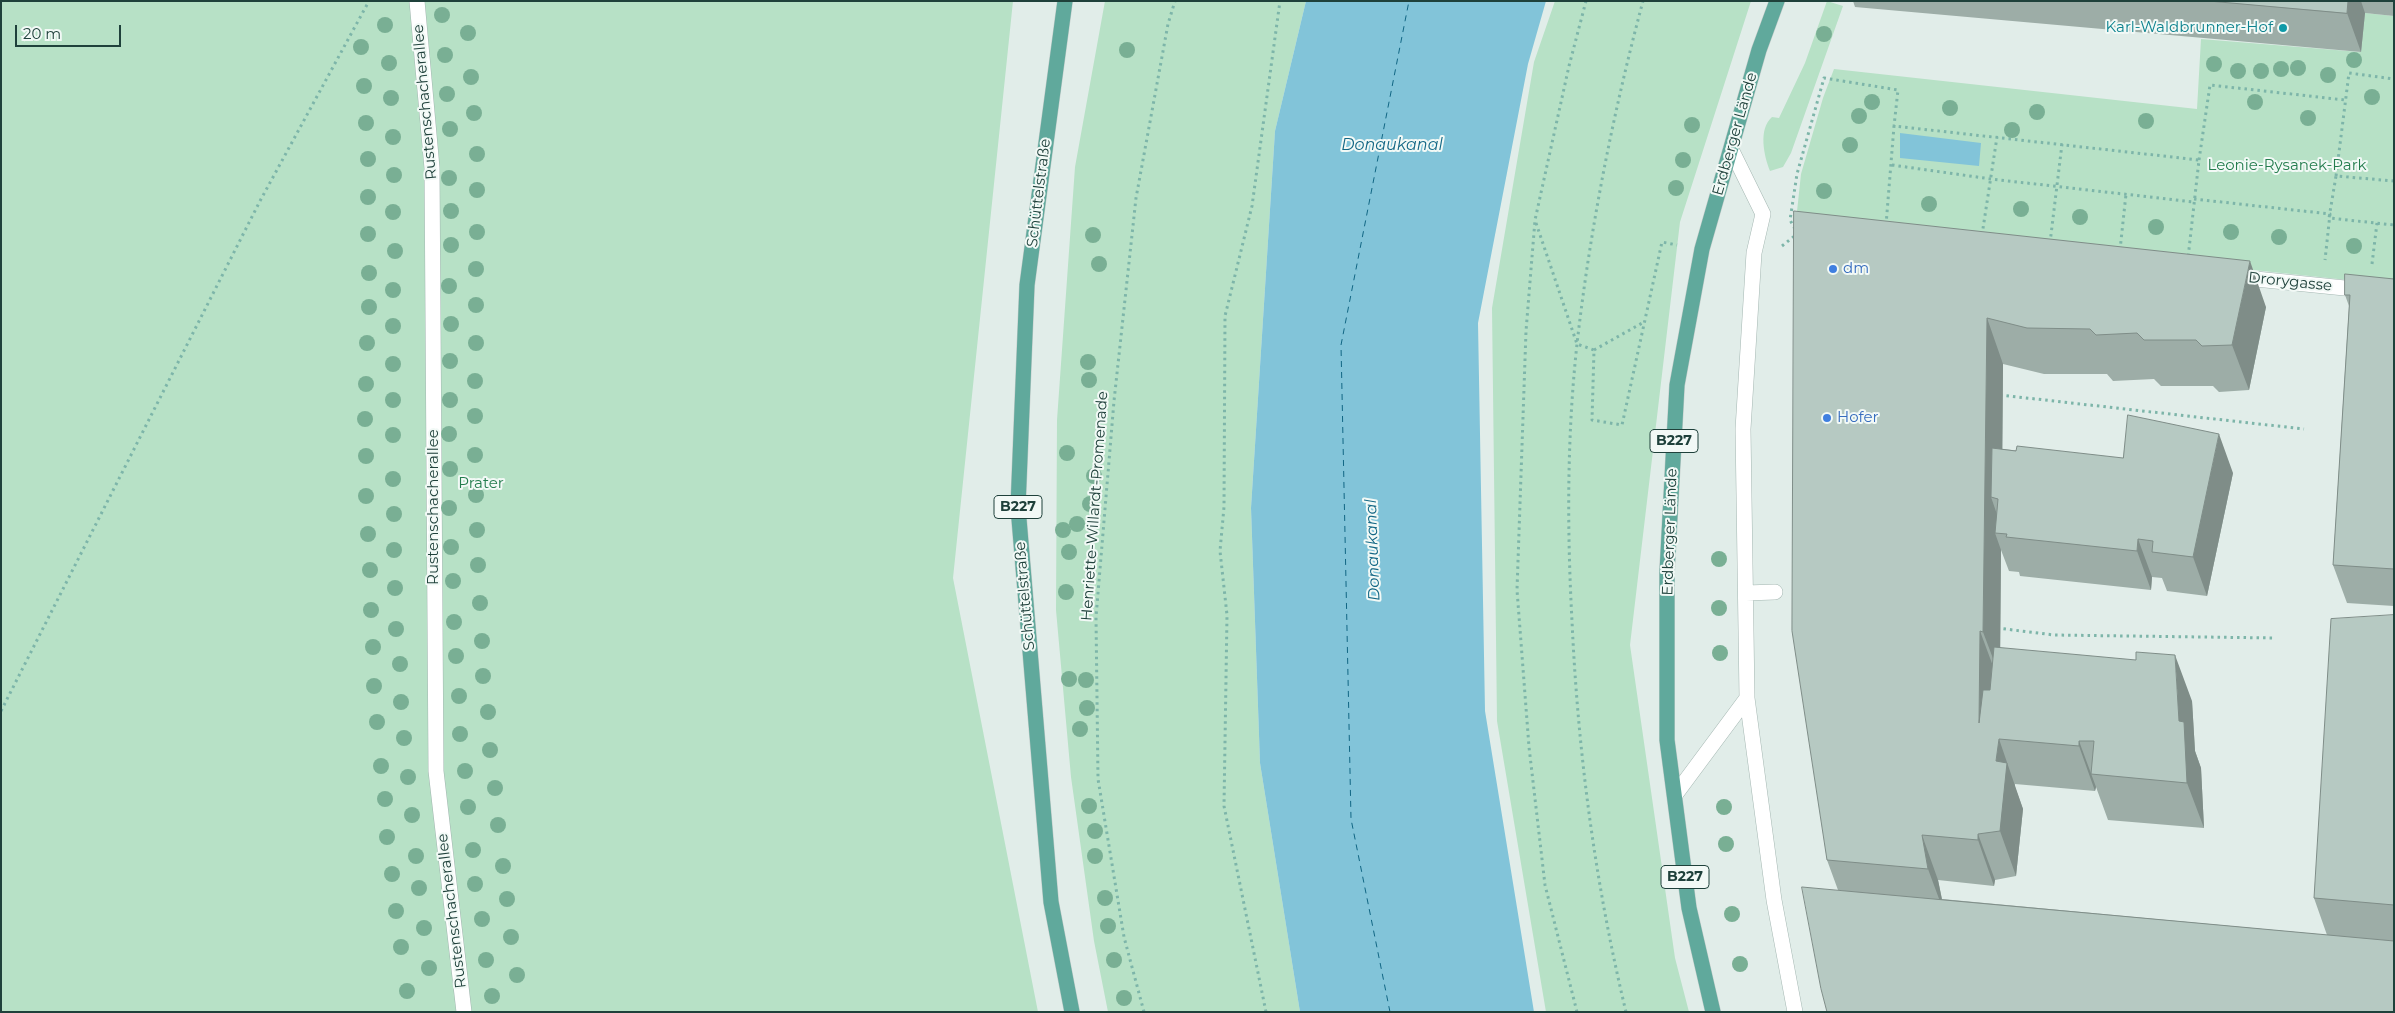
<!DOCTYPE html>
<meta charset="utf-8">
<style>
body{margin:0}
#map{position:relative;width:2395px;height:1013px;overflow:hidden;background:#e1ede9;font-family:Montserrat,sans-serif}
canvas{display:block}
.frame{position:absolute;inset:0;border:2px solid #1f413b;pointer-events:none}
.scale{position:absolute;left:15px;top:25px;width:106px;height:22px;box-sizing:border-box;border:2px solid #1f413b;border-top:0;padding-left:6px;font-size:15px;line-height:18px;white-space:nowrap;color:#1f413b;-webkit-text-stroke:4px #f2f9f6;paint-order:stroke}
</style>
<div id="map">
<canvas width="2395" height="1013"></canvas>
<div class="frame"></div>
<div class="scale">20 m</div>
</div>
<script>
const ctx = document.querySelector('canvas').getContext('2d');
ctx.lineJoin = 'round';
function paint(path, color) { ctx.fillStyle = color; ctx.fill(path, 'evenodd'); }
function strokePath(path, color, width, dash) { ctx.strokeStyle = color; ctx.lineWidth = width; ctx.lineCap = dash ? 'butt' : 'round'; ctx.setLineDash(dash || []); ctx.stroke(path); }
function drawText(font, color, halo, rows, align = 'center') {
  ctx.font = font + ' Montserrat,sans-serif'; ctx.lineWidth = 4; ctx.setLineDash([]); ctx.textBaseline = 'middle'; ctx.strokeStyle = halo; ctx.fillStyle = color; for (const [text, x, y, turn = 0] of rows) {
    ctx.save(); ctx.translate(x, y); ctx.rotate((+turn || 0) * Math.PI / 180); ctx.textAlign = isNaN(turn) ? turn : align; if (halo) ctx.strokeText(text, 0, 0); ctx.fillText(text, 0, 0); ctx.restore();
  }
}
const green = new Path2D(`
 M 1,1 L 1013,1 L 953,578 L 1038,1012 L 1,1012 Z
 M 1105,1 L 1306,1 L 1275,131 L 1251,508 L 1260,763 L 1300,1012 L 1108,1012 L 1094,941 L 1071,777 L 1056,610 L 1057,420 L 1075,167 Z
 M 1555,1 L 1751,1 L 1680,222 L 1630,645 L 1675,958 L 1689,1012 L 1546,1012 L 1497,721 L 1492,308 L 1534,62 Z
 M 1827,1 L 1843,6 L 1791,153 L 1783,167 L 1770,171 C 1764,156 1758,129 1772,117 L 1779,118 L 1805,63 Z
 M 2365,13 L 2394,16 L 2394,285 L 1796,221 L 1801,174 L 1823,98 L 1834,69 L 2197,109 L 2201,39 L 2360,52 Z`);
const water = new Path2D(`
 M 1306,1 L 1546,1 L 1528,64 L 1478,323 L 1485,711 L 1534,1012 L 1300,1012 L 1260,763 L 1251,508 L 1275,131 Z
 M 1900,133 L 1981,143 L 1979,166 L 1900,158 Z`);
const ferry = new Path2D(`
 M 1390,1012 L 1351,819 L 1341,345 L 1409,1`);
const path = new Path2D(`
 M 2199,160 L 2210,85 L 2345,100
 M 1892,165 L 1991,179 L 2194,202
 M 2336,176 L 2349,73 L 2394,79
 M 2394,181 L 2336,176 L 2329,218 L 2394,225
 M 2194,199 L 2330,214 L 2325,260
 M 1536,223 L 1577,344 L 1594,350 L 1592,420 L 1622,425 L 1662,242 L 1677,245
 M 1886,225 L 1894,126 L 2199,160 L 2188,258
 M 1795,229 L 1790,220 L 1797,174 L 1824,78 L 1898,90 L 1894,126
 M 1982,235 L 1997,137
 M 2050,243 L 2062,144
 M 1782,246 L 1797,234
 M 2120,250 L 2126,194
 M 2372,264 L 2377,223
 M 1594,350 L 1644,322
 M 2000,395 L 2304,429
 M 1997,628 L 2054,635 L 2276,638
 M 1,711 L 260,201 L 369,1
 M 1144,1012 L 1124,937 L 1098,779 L 1096,617 L 1114,401 L 1136,198 L 1168,24 L 1175,1
 M 1266,1012 L 1224,806 L 1227,615 L 1220,551 L 1224,507 L 1225,316 L 1252,206 L 1280,1
 M 1577,1012 L 1545,885 L 1529,747 L 1517,590 L 1526,331 L 1535,220 L 1569,66 L 1586,1
 M 1626,1012 C 1595,883 1578,753 1572,621 C 1567,529 1567,435 1577,344 C 1590,229 1613,113 1643,1`);
const lane = new Path2D(`
 M 1731,149 L 1763,214 L 1754,253 L 1743,429 L 1747,698 L 1774,900 L 1795,1012
 M 1746,593 L 1775,592
 M 1675,795 L 1747,698`);
const street = new Path2D(`
 M 417,1 L 432,168 L 436,771 L 464,1012
 M 2236,277 L 2394,293`);
const primary = new Path2D(`
 M 1065,1 L 1027,285 L 1018,507 L 1051,902 L 1072,1012
 M 1713,1012 L 1689,908 L 1667,740 L 1667,572 L 1677,385 L 1702,249 L 1759,50 L 1777,1`);
const trees = [
 [442,15],
 [385,25],
 [468,33],
 [1824,34],
 [361,47],
 [1127,50],
 [445,55],
 [2354,60],
 [389,63],
 [2214,64],
 [2298,68],
 [2281,69],
 [2238,71],
 [2261,71],
 [2328,75],
 [471,77],
 [364,86],
 [447,94],
 [2372,97],
 [391,98],
 [1872,102],
 [2255,102],
 [1950,108],
 [2037,112],
 [474,113],
 [1859,116],
 [2308,118],
 [2146,121],
 [366,123],
 [1692,125],
 [450,129],
 [2012,130],
 [393,137],
 [1850,145],
 [477,154],
 [368,159],
 [1683,160],
 [394,175],
 [449,178],
 [1676,188],
 [477,190],
 [1824,191],
 [368,197],
 [1929,204],
 [2021,209],
 [451,211],
 [393,212],
 [2080,217],
 [2156,227],
 [477,232],
 [2231,232],
 [368,234],
 [1093,235],
 [2279,237],
 [451,245],
 [2354,246],
 [395,251],
 [1099,264],
 [476,269],
 [369,273],
 [449,286],
 [393,290],
 [476,305],
 [369,307],
 [451,324],
 [393,326],
 [367,343],
 [476,343],
 [450,361],
 [1088,362],
 [393,364],
 [1089,380],
 [475,381],
 [366,384],
 [393,400],
 [450,400],
 [475,416],
 [365,419],
 [449,434],
 [393,435],
 [1067,453],
 [475,455],
 [366,456],
 [450,469],
 [1094,476],
 [393,479],
 [476,495],
 [366,496],
 [1090,504],
 [449,508],
 [394,514],
 [1077,524],
 [477,530],
 [1063,530],
 [368,534],
 [451,547],
 [394,550],
 [1069,552],
 [1719,559],
 [478,565],
 [370,570],
 [453,581],
 [395,588],
 [1066,592],
 [480,603],
 [1719,608],
 [371,610],
 [454,622],
 [396,629],
 [482,641],
 [373,647],
 [1720,653],
 [456,656],
 [400,664],
 [483,676],
 [1069,679],
 [1086,680],
 [374,686],
 [459,696],
 [401,702],
 [1087,708],
 [488,712],
 [377,722],
 [1080,729],
 [460,734],
 [404,738],
 [490,750],
 [381,766],
 [465,771],
 [408,777],
 [495,788],
 [385,799],
 [1089,806],
 [468,807],
 [1724,807],
 [412,815],
 [498,825],
 [1095,831],
 [387,837],
 [1726,844],
 [473,850],
 [416,856],
 [1095,856],
 [503,866],
 [392,874],
 [475,884],
 [419,888],
 [1105,898],
 [507,899],
 [396,911],
 [1732,914],
 [482,919],
 [1108,926],
 [424,928],
 [511,937],
 [401,947],
 [486,960],
 [1114,960],
 [1740,964],
 [429,968],
 [517,975],
 [407,991],
 [492,996],
 [1124,998]
];
const wall = new Path2D(`
 M 1853,1 L 2394,1 L 2394,16 L 2365,13 L 2361,52 L 1855,7 Z
 M 1794,211 L 2266,307 L 2249,390 L 2219,392 L 2213,386 L 2161,386 L 2154,379 L 2113,381 L 2107,374 L 2044,374 L 2003,364 L 2002,449 L 2233,473 L 2207,596 L 2167,591 L 2162,578 L 2152,577 L 2151,590 L 2020,576 L 2019,572 L 2009,571 L 2001,550 L 2000,648 L 2192,701 L 2195,751 L 2201,768 L 2204,828 L 2108,820 L 2096,787 L 2095,791 L 2015,784 L 2015,787 L 2023,809 L 2016,876 L 1995,880 L 1994,886 L 1938,880 L 1942,899 L 2327,935 L 2314,898 L 2394,615 L 2394,1012 L 1838,890 L 1827,860 Z
 M 2394,279 L 2394,606 L 2347,603 L 2333,565 L 2349,306 L 2345,295 Z`);
const shadedWall = new Path2D(`
 M 2348,1 L 2361,1 L 2365,13 L 2361,52 L 2347,13 Z
 M 2250,261 L 2266,307 L 2249,390 L 2232,345 Z
 M 1987,318 L 2003,364 L 2002,509 L 1998,499 L 1991,497 L 2001,526 L 1995,533 L 2001,550 L 2000,677 L 1983,632 Z
 M 2219,434 L 2233,473 L 2207,596 L 2193,557 Z
 M 2138,539 L 2152,577 L 2151,590 L 2137,551 Z
 M 1980,631 L 1997,677 L 1979,723 Z
 M 2175,655 L 2192,701 L 2195,751 L 2201,768 L 2204,828 L 2187,783 L 2179,721 Z
 M 1999,739 L 2023,809 L 2016,876 L 2000,831 L 1996,761 Z
 M 2079,741 L 2096,787 L 2095,791 L 2079,746 Z
 M 1978,834 L 1995,880 L 1994,886 L 1978,840 Z
 M 1922,835 L 1938,880 L 1945,915 L 1928,869 Z`);
const building = new Path2D(`
 M 2209,1 L 2348,1 L 2347,13 Z
 M 1794,211 L 2250,261 L 2232,345 L 2202,346 L 2196,340 L 2144,340 L 2137,333 L 2096,335 L 2090,329 L 2027,328 L 1987,318 L 1983,632 L 1980,631 L 1979,723 L 1983,690 L 1990,690 L 1994,647 L 2136,660 L 2136,652 L 2175,655 L 2179,721 L 2184,722 L 2187,783 L 2091,774 L 2094,741 L 2079,741 L 2079,746 L 1999,739 L 1996,761 L 2007,763 L 2000,831 L 1978,834 L 1978,840 L 1922,835 L 1928,869 L 1827,860 L 1792,631 Z
 M 2345,274 L 2394,279 L 2394,569 L 2333,565 L 2350,295 L 2345,295 Z
 M 2128,415 L 2219,434 L 2193,557 L 2152,552 L 2153,541 L 2138,539 L 2137,551 L 2006,537 L 2007,534 L 1995,533 L 1998,499 L 1991,497 L 1992,448 L 2016,451 L 2017,446 L 2123,458 Z
 M 2394,615 L 2394,905 L 2314,898 L 2331,619 Z
 M 1802,887 L 2394,941 L 2394,1012 L 1827,1012 L 1821,989 Z`);
const markers = [
 [2283,28,5,"#0f9aa8"],
 [1833,269,5,"#3f7fe0"],
 [1827,418,5,"#3f7fe0"]
];
const shields = [
 [1674,441,48],
 [1018,507,48],
 [1685,877,48]
];
const shieldNames = [
 ["B227",1674,441],
 ["B227",1018,507],
 ["B227",1685,877]
];
const cultureNames = [
 ["Karl-Waldbrunner-Hof",2273,28]
];
const streetNames = [
 ["Rustenschacherallee",425,102,-95],
 ["Erdberger Lände",1735,134,-74],
 ["Schüttelstraße",1039,193,-83],
 ["Drorygasse",2290,282,6],
 ["Henriette-Willardt-Promenade",1095,506,-86],
 ["Rustenschacherallee",434,507,-90],
 ["Erdberger Lände",1670,532,-88],
 ["Schüttelstraße",1025,596,-95],
 ["Rustenschacherallee",452,911,-97]
];
const parkNames = [
 ["Leonie-Rysanek-Park",2287,166],
 ["Prater",481,484]
];
const shopNames = [
 ["dm",1843,269],
 ["Hofer",1837,418]
];
const waterNames = [
 ["Donaukanal",1392,145],
 ["Donaukanal",1373,550,-92]
];
paint(green, '#b7e1c6');
paint(water, '#82c4d9');
strokePath(ferry, '#116684', 1, [6, 5]);
strokePath(lane, '#a3b6b1', 16);
strokePath(street, '#a3b6b1', 16);
strokePath(primary, '#c0cac8', 16);
strokePath(path, '#7db5a9', 3, [2.5, 4]);
strokePath(lane, '#fff', 15);
strokePath(street, '#fff', 15);
strokePath(primary, '#60a99c', 15);
ctx.fillStyle = '#79af94';
for (const [x, y] of trees) { ctx.beginPath(); ctx.arc(x, y, 8, 0, 2 * Math.PI); ctx.fill(); }
paint(wall, '#9dada7');
paint(shadedWall, '#7f8d88');
paint(building, '#b6c9c2');
strokePath(building, '#7f8d88', 1);
for (const [x, y, r, color] of markers) { const dot = new Path2D(); dot.arc(x, y, r, 0, 2 * Math.PI); ctx.fillStyle = color; ctx.fill(dot); strokePath(dot, '#f2f9f6', 2); }
for (const [x, y, w] of shields) { const box = new Path2D(); box.roundRect(x - w / 2, y - 11.5, w, 23, 4); ctx.fillStyle = '#f2f9f6'; ctx.fill(box); strokePath(box, '#1f413b', 1); }
drawText('bold 14px', '#1f413b', null, shieldNames);
drawText('15px', '#0d838f', '#f2f9f6', cultureNames, 'right');
drawText('15px', '#1f413b', '#f2f9f6', streetNames);
drawText('15px', '#247d4e', '#f2f9f6', parkNames);
drawText('15px', '#366cbe', '#f2f9f6', shopNames, 'left');
drawText('italic 16px', '#116684', '#f2f9f6', waterNames);
</script>
